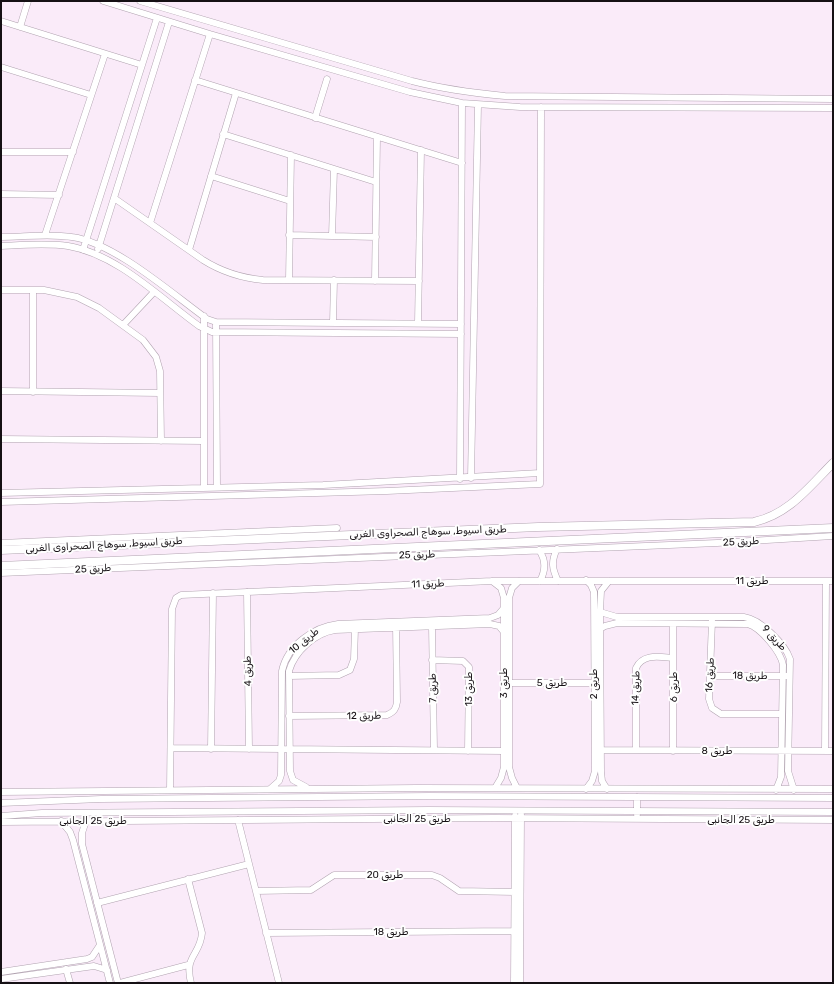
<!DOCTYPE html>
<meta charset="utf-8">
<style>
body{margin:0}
#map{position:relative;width:834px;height:984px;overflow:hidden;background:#faebf9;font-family:Rubik,sans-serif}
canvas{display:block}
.frame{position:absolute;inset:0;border:2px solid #151014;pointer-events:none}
</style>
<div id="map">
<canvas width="834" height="984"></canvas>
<div class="frame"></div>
</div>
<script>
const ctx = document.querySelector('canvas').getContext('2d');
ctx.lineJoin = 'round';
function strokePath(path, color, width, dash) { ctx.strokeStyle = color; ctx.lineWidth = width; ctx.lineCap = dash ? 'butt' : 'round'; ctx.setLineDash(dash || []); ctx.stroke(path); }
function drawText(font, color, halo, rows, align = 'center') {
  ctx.font = font + ' Rubik,"Noto Naskh Arabic",sans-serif'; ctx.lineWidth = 4; ctx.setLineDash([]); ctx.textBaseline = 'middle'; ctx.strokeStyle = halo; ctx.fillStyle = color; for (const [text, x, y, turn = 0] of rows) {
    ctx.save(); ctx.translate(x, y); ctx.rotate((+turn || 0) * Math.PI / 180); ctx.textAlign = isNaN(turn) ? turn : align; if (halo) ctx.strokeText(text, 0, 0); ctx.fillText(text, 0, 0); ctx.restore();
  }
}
const minor = new Path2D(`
 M 103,1 L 210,34 L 410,92 L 462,103 L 520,107 L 833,108
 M 140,1 L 412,81 C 443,89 473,93 505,96 L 833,99
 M 1,21 L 142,65
 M 20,27 L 28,1
 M 1,67 L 91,95
 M 195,80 L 462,163
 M 315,118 L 327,79
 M 223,134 L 376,182
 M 1,152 L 73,152
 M 211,176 L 290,201
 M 1,194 L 59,195
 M 114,198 L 203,260 C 222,272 242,278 263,280 L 419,281
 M 150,223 L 210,34
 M 45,235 L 105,54
 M 289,235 L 376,237
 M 332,236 L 334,169
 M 1,237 C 24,237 48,233 72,237 C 115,243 171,293 207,319 L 216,322 L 461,324
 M 1,246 C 23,245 46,243 68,246 C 117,254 160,298 199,326 L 212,332 L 461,334
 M 98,249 L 169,22
 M 83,250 L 157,18
 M 189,250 L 236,93
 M 289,280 L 291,155
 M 375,281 L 377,137
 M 1,290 L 44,290 L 77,297 L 99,308 L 143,340 L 156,357 L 160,371 L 161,441
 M 33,290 L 33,392
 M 204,316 L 204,488
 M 216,322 L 217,487
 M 333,323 L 334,280
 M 418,323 L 421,150
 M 123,325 L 154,292
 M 1,391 L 160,393
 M 1,439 L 204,441
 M 471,478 L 478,105
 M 460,479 L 462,103
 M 1,493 L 323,485 L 540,473
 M 1,502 L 387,491 L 540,484 L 541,107
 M 1,543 L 337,528
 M 557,549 C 551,561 552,569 558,581
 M 539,550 C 546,560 546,570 540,581
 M 1,573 L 717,543 L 833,536
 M 586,580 L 591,585 L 594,592 L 595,771 L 592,781 L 586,789
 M 492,581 L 501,588 L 504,598 L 504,767 L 501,778 L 495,788
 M 247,592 L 249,749
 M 600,612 L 617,617 L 744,617 C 760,619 785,644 790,659 L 788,771 L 794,790
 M 712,621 L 709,699 L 712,708 L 721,714 L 782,714
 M 673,624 L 673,751
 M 432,626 L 434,750
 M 600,629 L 605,626 L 617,623 L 748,624 C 760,627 781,652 783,665 L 781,777 L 776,790
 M 432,660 L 463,661 L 469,667 L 468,751
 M 289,676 L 339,675 L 350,670 L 354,659 L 355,629
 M 710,676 L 786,676
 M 505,683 L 598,683
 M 289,716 L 387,715 C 394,712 396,709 397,702 L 396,624
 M 171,748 L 504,751
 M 211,749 L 213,593
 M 601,750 L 833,751
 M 636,750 L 636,668 C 643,653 660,657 673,658
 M 825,751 L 826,582
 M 306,787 L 293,780 L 290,771 L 289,671 C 295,651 315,633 335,630 L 490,624 L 499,626 L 504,632
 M 517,788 L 512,778 L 509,767 L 509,598 L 512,588 L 519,581
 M 270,789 L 279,781 L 281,775 L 282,671 C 287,646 313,627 338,624 L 490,618 L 498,615 L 504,608
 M 607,789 L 602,781 L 601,772 L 600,612 L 601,591 L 609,581
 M 170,790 L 172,609 L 176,598 L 181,595 L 492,581 L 833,581
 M 1,792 L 417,788 L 833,789
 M 637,797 L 637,814
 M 1,803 L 101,799 L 429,796 L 833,798
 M 1,816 L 42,813 L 429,810 L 833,812
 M 238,820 L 279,983
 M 61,821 L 70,832 L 73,840 L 110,983
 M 86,821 L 82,833 L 82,844 L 118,983
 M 1,822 L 494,818 L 833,820
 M 188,879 L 202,933 C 200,956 184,955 191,983
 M 256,891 L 311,890 L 334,875 L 432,875 L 440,878 L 459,891 L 515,892
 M 97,903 L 249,864
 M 266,933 L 515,931
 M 66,969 L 70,983
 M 1,972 L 87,959 L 92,957 L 100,945
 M 1,979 L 94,966 L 107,970
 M 120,983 L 188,965
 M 514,983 L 515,816
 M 520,983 L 521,815`);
const major = new Path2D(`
 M 1,550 L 538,527 L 754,522 C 789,514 808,488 833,463
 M 1,566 L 833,528`);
const streetNames = [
 ["طريق اسيوط, سوهاج الصحراوى الغربى",428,532,-2],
 ["طريق 25",741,542,-3],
 ["طريق اسيوط, سوهاج الصحراوى الغربى",104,545,-3],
 ["طريق 25",417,555,-2],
 ["طريق 25",93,569,-3],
 ["طريق 11",752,581],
 ["طريق 11",428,584,-2],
 ["طريق 9",774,638,47],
 ["طريق 10",304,641,-39],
 ["طريق 4",248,671,-91],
 ["طريق 16",710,675,-87],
 ["طريق 18",750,676,1],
 ["طريق 3",504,683,-90],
 ["طريق 5",552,683],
 ["طريق 2",594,684,-90],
 ["طريق 6",674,687,-90],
 ["طريق 7",433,688,-91],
 ["طريق 14",636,688,-88],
 ["طريق 13",469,689,-90],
 ["طريق 12",364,716,-1],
 ["طريق 8",717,751],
 ["طريق 25 الجانبى",417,819],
 ["طريق 25 الجانبى",741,820],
 ["طريق 25 الجانبى",93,821],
 ["طريق 20",385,875],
 ["طريق 18",391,932]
];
strokePath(minor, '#b1a3b0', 7);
strokePath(major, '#b1a3b0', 9);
strokePath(minor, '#fff', 6);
strokePath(major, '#fff', 8);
drawText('10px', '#151014', '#fefefe', streetNames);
</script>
